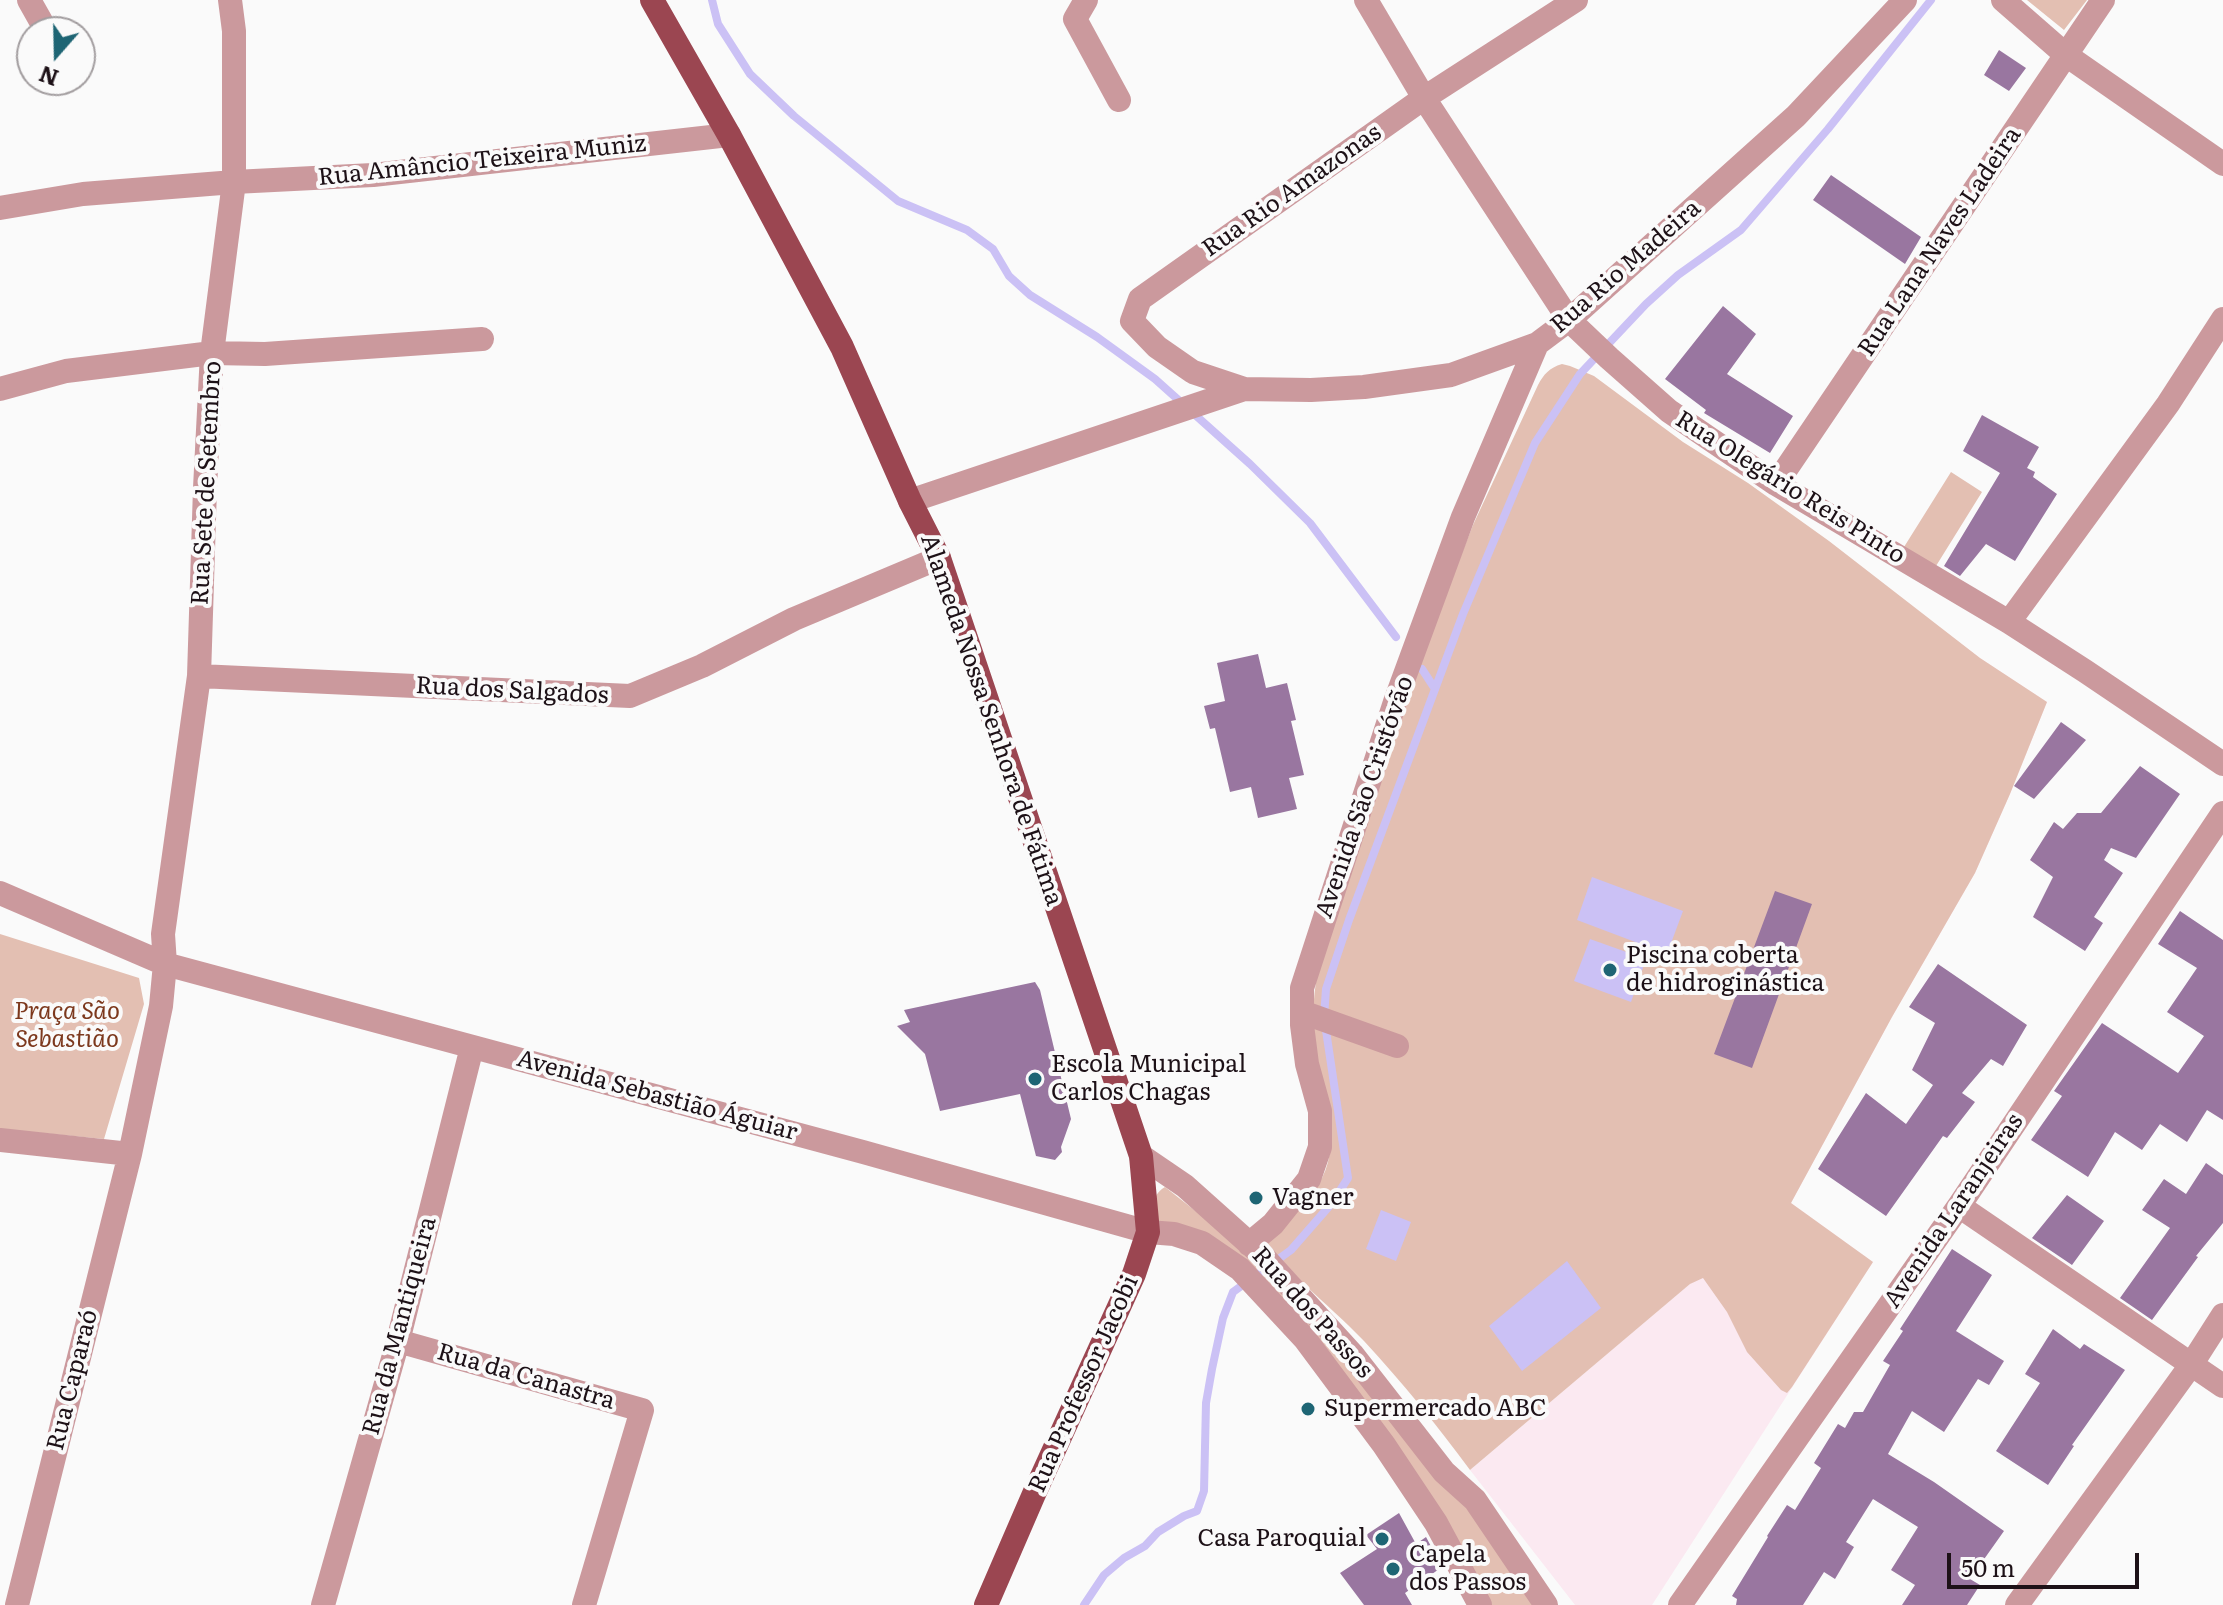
<!DOCTYPE html>
<meta charset="utf-8">
<style>
body{margin:0}
#map{position:relative;width:2223px;height:1605px;overflow:hidden;background:#fafafa;font-family:Literata,serif}
canvas{display:block}
.north{position:absolute;left:16px;top:16px;width:80px;height:80px;box-sizing:border-box;background:#fafafa;border:2px solid #a29d9f;border-radius:50%;rotate:200deg;font-size:22px;font-weight:700;line-height:32px;text-align:center;color:#1d1117}
.north::after{content:'';display:block;margin:auto;width:28px;height:36px;background:#1e6574;clip-path:polygon(50% 0,100% 100%,50% 72%,0 100%)}
.scale{position:absolute;left:1947px;top:1553px;width:192px;height:36px;box-sizing:border-box;border:4px solid #1d1117;border-top:0;padding-left:10px;font-size:24px;line-height:28px;white-space:nowrap;color:#1d1117;-webkit-text-stroke:6px #fafafa;paint-order:stroke}
</style>
<div id="map">
<canvas width="2223" height="1605"></canvas>
<div class="north">N</div>
<div class="scale">50 m</div>
</div>
<script>
const ctx = document.querySelector('canvas').getContext('2d');
ctx.lineJoin = 'round';
function paint(path, color) { ctx.fillStyle = color; ctx.fill(path, 'evenodd'); }
function strokePath(path, color, width, dash) { ctx.strokeStyle = color; ctx.lineWidth = width; ctx.lineCap = dash ? 'butt' : 'round'; ctx.setLineDash(dash || []); ctx.stroke(path); }
function drawText(font, color, halo, rows, align = 'center') {
  ctx.font = font + ' Literata,serif'; ctx.lineWidth = 8; ctx.setLineDash([]); ctx.textBaseline = 'middle'; ctx.strokeStyle = halo; ctx.fillStyle = color; for (const [text, x, y, turn = 0] of rows) {
    ctx.save(); ctx.translate(x, y); ctx.rotate((+turn || 0) * Math.PI / 180); ctx.textAlign = isNaN(turn) ? turn : align; if (halo) ctx.strokeText(text, 0, 0); ctx.fillText(text, 0, 0); ctx.restore();
  }
}
const built = new Path2D(`
 M 1905,601 L 1980,658 L 2047,702 L 2010,794 L 1975,873 L 1892,1017 L 1791,1203 L 1873,1262 L 1652,1605 L 1575,1605 L 1470,1470 L 1691,1283 Z`);
const green = new Path2D(`
 M 2027,0 L 2087,0 L 2064,30 Z
 M 1562,364 L 1570,366 L 1594,376 L 1683,442 L 1748,483 L 1829,541 L 1980,658 L 2047,702 L 2010,794 L 1975,873 L 1892,1017 L 1791,1203 L 1873,1262 L 1792,1387 L 1787,1393 L 1781,1390 L 1747,1352 L 1727,1312 L 1703,1278 L 1690,1284 L 1470,1470 C 1437,1425 1402,1382 1364,1341 C 1345,1321 1325,1304 1305,1285 C 1290,1270 1278,1254 1262,1240 C 1283,1221 1308,1202 1322,1178 C 1343,1139 1320,1084 1315,1044 C 1312,1021 1313,999 1317,976 L 1408,688 L 1473,525 L 1538,385 C 1544,374 1549,368 1562,364 Z
 M 1951,472 L 1982,492 L 1936,566 L 1904,547 Z
 M 0,934 L 139,978 L 144,1004 L 104,1139 L 0,1129 Z
 M 1165,1187 L 1250,1254 L 1406,1425 L 1541,1605 L 1484,1605 L 1437,1518 L 1238,1263 L 1157,1227 C 1155,1211 1149,1196 1165,1187 Z`);
const water = new Path2D(`
 M 1592,877 L 1683,911 L 1667,954 L 1577,920 Z
 M 1590,939 L 1646,959 L 1631,1002 L 1574,981 Z
 M 1381,1210 L 1411,1222 L 1396,1261 L 1366,1249 Z
 M 1567,1261 L 1601,1308 L 1522,1371 L 1489,1326 Z`);
const stream = new Path2D(`
 M 712,0 L 718,24 L 750,74 L 794,116 L 898,201 L 967,230 L 993,249 L 1009,276 L 1030,295 L 1097,337 L 1155,379 L 1250,464 L 1310,523 L 1396,637
 M 1422,669 L 1435,689
 M 1084,1605 L 1104,1575 L 1124,1558 L 1145,1546 L 1158,1532 L 1184,1516 L 1197,1511 L 1204,1491 L 1206,1403 L 1212,1369 L 1223,1318 L 1233,1292 L 1291,1250 L 1332,1203 L 1348,1178 L 1324,1017 L 1326,989 L 1349,920 L 1463,614 L 1535,443 L 1580,374 L 1646,304 L 1678,275 L 1741,230 L 1828,129 L 1931,0`);
const building = new Path2D(`
 M 1999,50 L 2026,68 L 2009,91 L 1984,75 Z
 M 1831,175 L 1921,237 L 1905,264 L 1813,200 Z
 M 1723,306 L 1756,334 L 1727,374 L 1793,416 L 1770,453 L 1704,413 L 1706,410 L 1665,379 Z
 M 1982,415 L 2039,447 L 2027,468 L 2035,472 L 2033,477 L 2057,494 L 2015,561 L 1986,544 L 1960,576 L 1944,566 L 2000,473 L 1963,451 Z
 M 1258,654 L 1266,688 L 1287,683 L 1296,720 L 1291,721 L 1304,775 L 1289,778 L 1297,809 L 1258,818 L 1251,787 L 1230,792 L 1215,728 L 1210,729 L 1204,706 L 1225,701 L 1217,663 Z
 M 2061,722 L 2086,740 L 2034,799 L 2014,786 Z
 M 2140,766 L 2180,794 L 2136,858 L 2111,848 L 2104,860 L 2123,873 L 2094,917 L 2103,923 L 2085,951 L 2033,917 L 2053,877 L 2030,860 L 2054,822 L 2063,829 L 2077,813 L 2101,813 Z
 M 1775,891 L 1812,904 L 1752,1068 L 1714,1054 Z
 M 2180,911 L 2223,940 L 2223,1120 L 2207,1110 L 2187,1142 L 2160,1124 L 2142,1150 L 2115,1132 L 2088,1177 L 2031,1140 L 2062,1096 L 2054,1091 L 2102,1023 L 2178,1073 L 2204,1036 L 2167,1012 L 2197,968 L 2158,944 Z
 M 1938,964 L 2027,1025 L 2003,1066 L 1991,1059 L 1962,1093 L 1975,1102 L 1947,1138 L 1943,1136 L 1886,1216 L 1818,1169 L 1866,1093 L 1906,1124 L 1933,1085 L 1912,1070 L 1935,1023 L 1909,1007 Z
 M 1035,982 L 1040,990 L 1071,1119 L 1061,1147 L 1062,1152 L 1055,1160 L 1036,1156 L 1020,1094 L 940,1111 L 925,1054 L 897,1026 L 910,1022 L 904,1010 Z
 M 2206,1163 L 2223,1175 L 2223,1223 L 2196,1256 L 2198,1257 L 2152,1320 L 2120,1298 L 2170,1228 L 2142,1210 L 2164,1179 L 2186,1194 Z
 M 2067,1195 L 2104,1221 L 2072,1265 L 2032,1238 Z
 M 1952,1249 L 1992,1275 L 1956,1331 L 2004,1361 L 1989,1385 L 1978,1379 L 1944,1432 L 1912,1411 L 1888,1454 L 1934,1482 L 2004,1531 L 1970,1579 L 1980,1585 L 1967,1605 L 1902,1605 L 1915,1585 L 1891,1570 L 1918,1527 L 1873,1499 L 1846,1542 L 1854,1547 L 1835,1579 L 1824,1572 L 1803,1605 L 1736,1605 L 1737,1599 L 1732,1596 L 1768,1537 L 1767,1536 L 1787,1505 L 1795,1510 L 1821,1468 L 1814,1463 L 1838,1424 L 1845,1428 L 1854,1412 L 1863,1412 L 1890,1365 L 1883,1361 L 1903,1331 L 1900,1329 Z
 M 2053,1329 L 2080,1349 L 2084,1344 L 2125,1370 L 2072,1445 L 2074,1446 L 2048,1485 L 1996,1451 L 2040,1383 L 2025,1374 Z
 M 1399,1513 L 1416,1544 L 1426,1537 L 1442,1567 L 1405,1593 L 1412,1605 L 1364,1605 L 1340,1573 L 1377,1549 L 1366,1535 Z`);
const minor = new Path2D(`
 M 29,0 L 47,32
 M 1086,0 L 1075,19 L 1119,100
 M 1366,0 L 1424,98 L 1569,320 L 1609,358 L 1669,411 L 1776,484 L 2009,622 L 2085,671 L 2223,764
 M 2003,0 L 2066,55 L 2223,164
 M 0,208 L 83,194 L 234,182 L 373,175 L 729,135
 M 0,389 L 66,371 L 212,353 L 265,354 L 482,339
 M 1244,389 L 1193,372 L 1157,347 L 1132,321 L 1140,299 L 1424,98 L 1576,0
 M 1776,484 L 2103,0
 M 910,501 L 1244,389 L 1311,390 L 1364,387 L 1451,375 L 1537,344 L 1569,320 L 1796,116 L 1905,0
 M 2009,622 L 2168,404 L 2223,319
 M 199,676 L 630,696 L 702,666 L 794,619 L 939,558
 M 0,893 L 165,964 L 863,1152 L 1148,1232 L 1174,1234 L 1202,1243 L 1240,1269 L 1305,1339 L 1384,1445 L 1436,1523 L 1480,1605
 M 1302,1012 L 1397,1046
 M 0,1140 L 130,1154
 M 1141,1156 L 1185,1186 L 1261,1254 L 1352,1354 L 1444,1472 L 1475,1500 L 1546,1605
 M 1959,1206 L 2223,1386
 M 1249,1244 L 1273,1224 L 1309,1179 L 1320,1147 L 1320,1111 L 1307,1064 L 1302,1025 L 1302,988 L 1395,702 L 1463,517 L 1537,344
 M 398,1341 L 642,1410 L 584,1605
 M 17,1605 L 130,1154 L 161,1006 L 165,964 L 163,934 L 199,676 L 205,488 L 212,353 L 234,182 L 234,31 L 230,0
 M 323,1605 L 398,1341 L 472,1047
 M 1680,1605 L 1959,1206 L 2223,813
 M 2017,1605 L 2191,1365 L 2223,1315`);
const major = new Path2D(`
 M 652,0 L 729,135 L 842,347 L 910,501 L 939,558 L 1141,1156 L 1148,1232 L 1134,1274 L 1034,1494 L 986,1605`);
const markers = [
 [1610,970,8,"#1e6574"],
 [1035,1079,8,"#1e6574"],
 [1256,1198,8,"#1e6574"],
 [1308,1409,8,"#1e6574"],
 [1382,1539,8,"#1e6574"],
 [1393,1569,8,"#1e6574"]
];
const streetNames = [
 ["Rua Amâncio Teixeira Muniz",482,161,-6],
 ["Rua Rio Amazonas",1292,191,-35],
 ["Rua Lana Naves Ladeira",1940,242,-56],
 ["Rua Rio Madeira",1626,267,-41],
 ["Rua Sete de Setembro",207,483,-87],
 ["Rua Olegário Reis Pinto",1790,488,32],
 ["Rua dos Salgados",512,691,3],
 ["Alameda Nossa Senhora de Fátima",991,720,71],
 ["Avenida São Cristóvão",1365,797,-71],
 ["Avenida Sebastião Águiar",657,1096,15],
 ["Avenida Laranjeiras",1954,1211,-56],
 ["Rua dos Passos",1312,1313,48],
 ["Rua da Mantiqueira",400,1326,-75],
 ["Rua da Canastra",526,1377,16],
 ["Rua Caparaó",73,1380,-76],
 ["Rua Professor Jacobi",1084,1384,-66]
];
const poiNames = [
 ["Piscina coberta",1626,956],
 ["de hidroginástica",1626,984],
 ["Escola Municipal",1051,1065],
 ["Carlos Chagas",1051,1093],
 ["Vagner",1272,1198],
 ["Supermercado ABC",1324,1409],
 ["Casa Paroquial",1366,1539,"right"],
 ["Capela",1409,1555],
 ["dos Passos",1409,1583]
];
const parkNames = [
 ["Praça São",67,1012],
 ["Sebastião",67,1040]
];
paint(built, '#fbe9f1');
paint(green, '#e3bfb2');
paint(water, '#cbc1f5');
strokePath(stream, '#cbc1f5', 8);
paint(building, '#9976a0');
strokePath(minor, '#cb999d', 24);
strokePath(major, '#9b4651', 24);
for (const [x, y, r, color] of markers) { const dot = new Path2D(); dot.arc(x, y, r, 0, 2 * Math.PI); ctx.fillStyle = color; ctx.fill(dot); strokePath(dot, '#fafafa', 3); }
drawText('24px', '#1d1117', '#fafafa', streetNames);
drawText('24px', '#1d1117', '#fafafa', poiNames, 'left');
drawText('italic 24px', '#7c381d', '#fafafa', parkNames);
</script>
